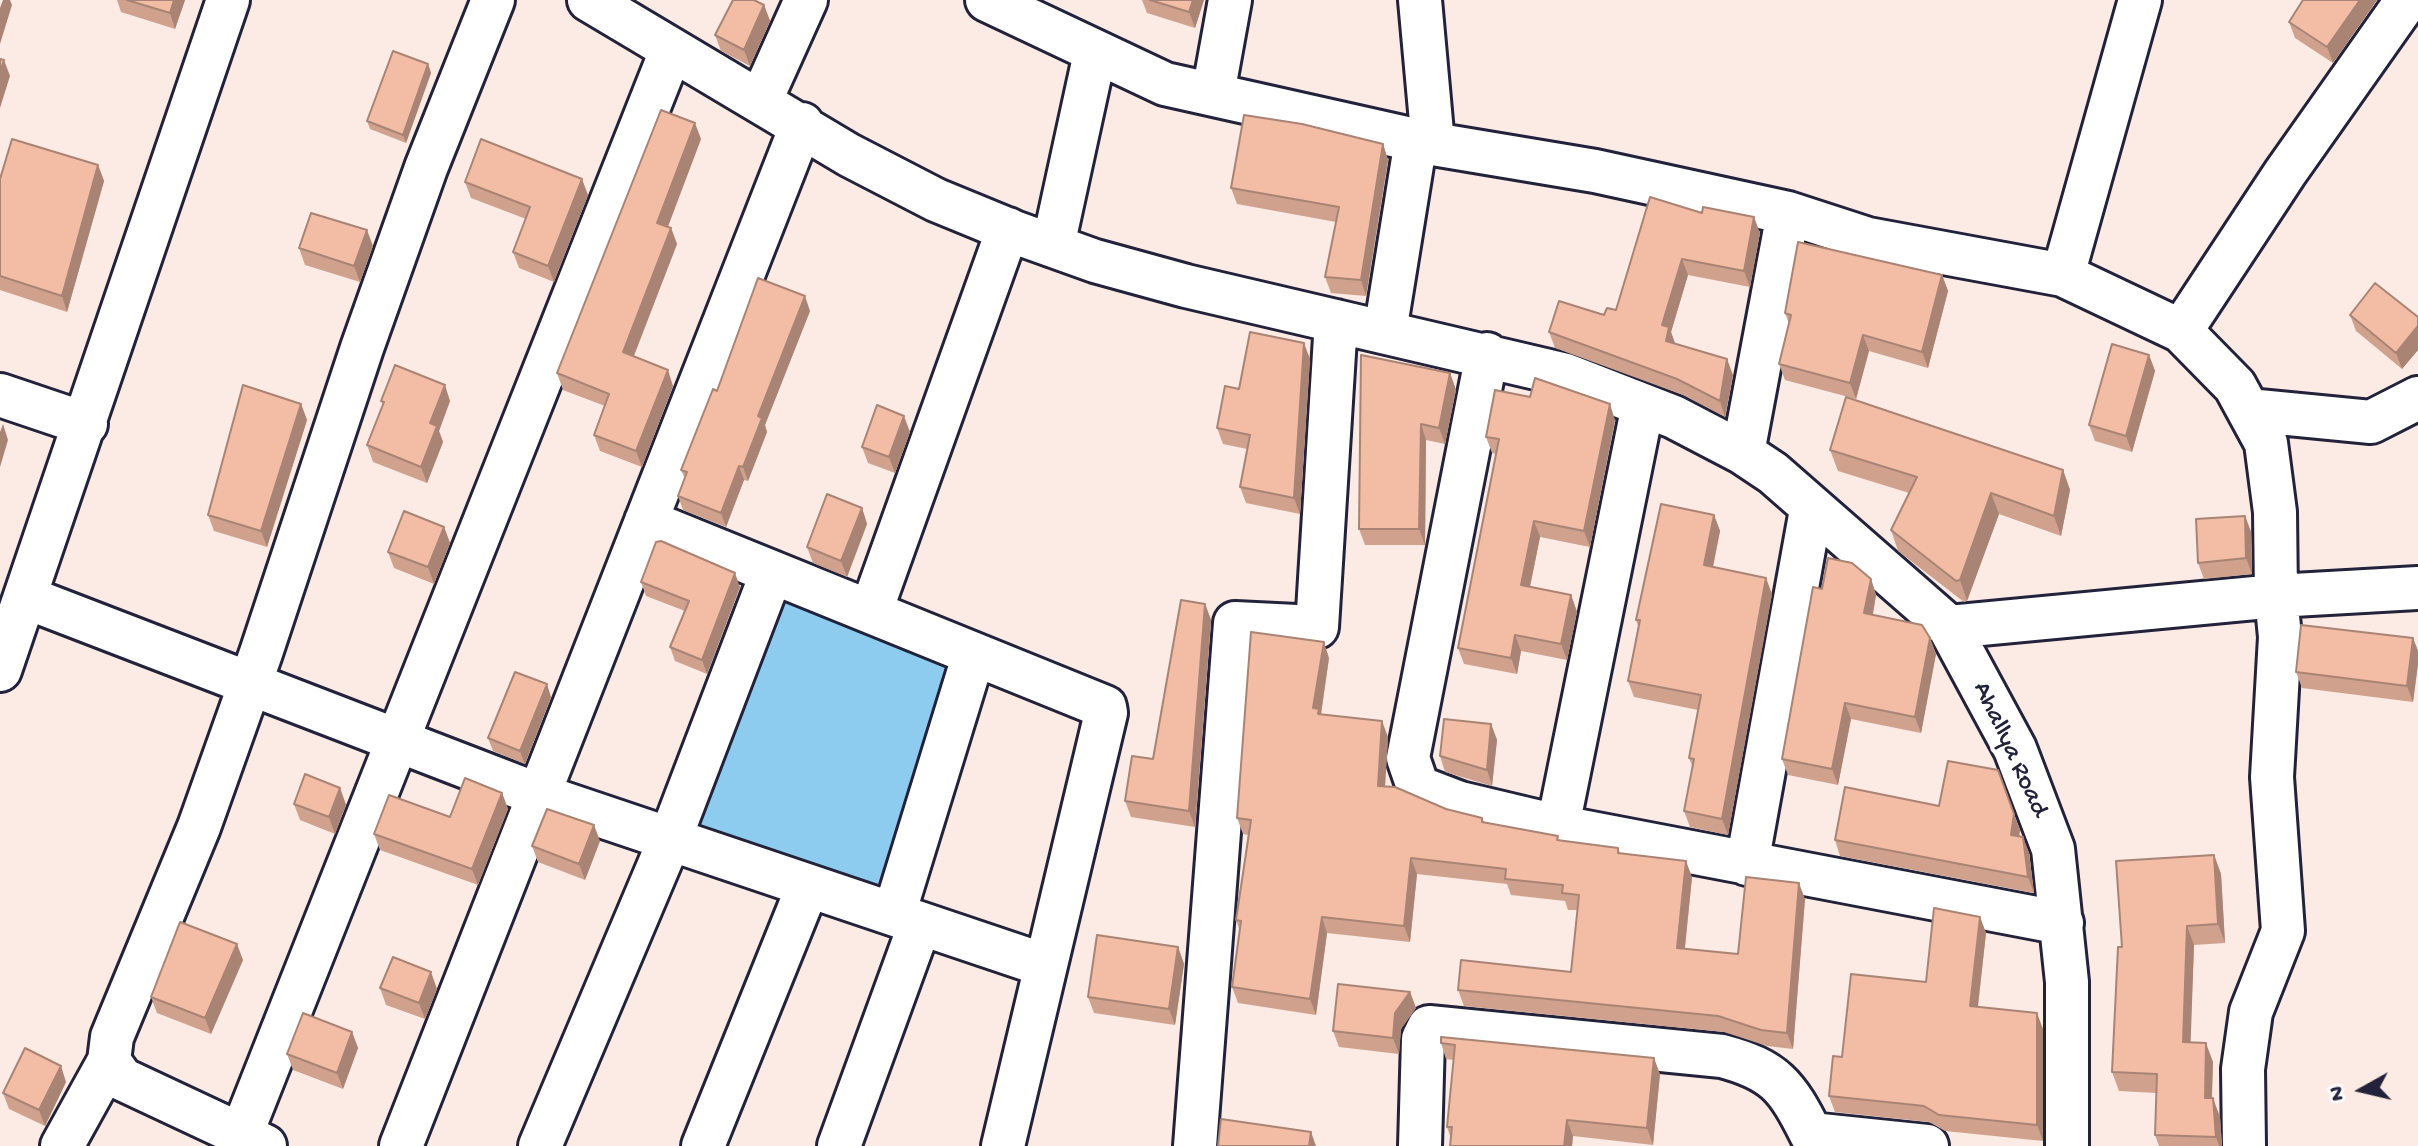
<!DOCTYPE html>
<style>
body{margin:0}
#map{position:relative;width:2418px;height:1146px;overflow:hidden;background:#fbebe4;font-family:"Gochi Hand",sans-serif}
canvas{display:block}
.north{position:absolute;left:2322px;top:1050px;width:80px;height:80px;-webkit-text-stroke:6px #fff;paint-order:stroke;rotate:262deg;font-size:22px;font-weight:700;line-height:32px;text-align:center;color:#22223b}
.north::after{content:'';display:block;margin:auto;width:28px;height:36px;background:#22223b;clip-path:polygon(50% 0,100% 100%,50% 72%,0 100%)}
</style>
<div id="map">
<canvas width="2418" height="1146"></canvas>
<div class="north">N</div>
</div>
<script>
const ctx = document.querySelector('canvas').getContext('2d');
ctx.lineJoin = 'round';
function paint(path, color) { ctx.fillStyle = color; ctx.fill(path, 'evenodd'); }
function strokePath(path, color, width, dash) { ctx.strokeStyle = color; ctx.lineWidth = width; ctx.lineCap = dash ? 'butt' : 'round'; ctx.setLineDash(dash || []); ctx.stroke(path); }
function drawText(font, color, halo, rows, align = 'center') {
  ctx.font = font + ' "Gochi Hand",sans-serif'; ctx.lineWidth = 8; ctx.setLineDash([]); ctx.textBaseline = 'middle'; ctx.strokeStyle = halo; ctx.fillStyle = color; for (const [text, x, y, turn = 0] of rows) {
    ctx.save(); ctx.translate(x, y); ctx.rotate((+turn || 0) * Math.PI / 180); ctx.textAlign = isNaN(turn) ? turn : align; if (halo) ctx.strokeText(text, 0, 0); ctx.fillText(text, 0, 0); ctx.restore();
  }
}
const water = new Path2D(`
 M 785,597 L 948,664 L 949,686 L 888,898 L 699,830 L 695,823 Z`);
const minor = new Path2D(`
 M 589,0 L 849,155 L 936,200 L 1014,232 L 1095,261 L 1186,286 L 1566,375 L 1674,417 L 1743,453 L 1773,473 L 1949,627 L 2015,749 L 2053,849 L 2067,982 L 2067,1146
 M 987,0 L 1165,84 L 1433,144 L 1595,171 L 1788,213 L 1868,239 L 2063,275 L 2181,331 L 2235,386 L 2266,443 L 2275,512 L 2276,596 L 2280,637 L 2272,777 L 2283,931 L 2251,1012 L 2243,1069 L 2244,1146
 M 1420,0 L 1433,144
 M 1213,94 L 1230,0
 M 761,100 L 806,0
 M 1053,246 L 1095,53
 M 2063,275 L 2140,0
 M 2181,331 L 2285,173 L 2407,0
 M 1385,332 L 1416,140
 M 1487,354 L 1408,758 L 1418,787 L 1460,803 L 1565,828 L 2062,923
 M 0,395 L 86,424
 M 2248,410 L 2371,422 L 2418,398
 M 1743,453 L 1788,213
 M 646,521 L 1105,707 L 1106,713 L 1003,1146
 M 25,597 L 539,795 L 1044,965
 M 871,611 L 1008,229
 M 1949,627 L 2276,596 L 2418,588
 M 0,670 L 228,0
 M 1558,826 L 1643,405
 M 1747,864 L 1811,510
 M 894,914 L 974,654
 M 241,1135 L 671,51
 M 62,1146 L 109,1061
 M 265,1146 L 122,1079 L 109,1061 L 112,1037 L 199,827 L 261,653 L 362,348 L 426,168 L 493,0
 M 401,1146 L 802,124
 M 540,1146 L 670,839 L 772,572
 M 703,1146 L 808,886
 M 839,1146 L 920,924
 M 1195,1146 L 1235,623 L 1317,627 L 1336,321
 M 1420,1146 L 1423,1039 L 1429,1027 L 1722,1056 C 1775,1070 1787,1086 1811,1134 L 1927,1146`);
const wall = new Path2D(`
 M 117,0 L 185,0 L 175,29 L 121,12 Z
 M 1142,0 L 1204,0 L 1195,28 L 1147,13 Z
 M 2303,0 L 2377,0 L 2333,63 L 2295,38 L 2289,22 Z
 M 764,5 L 770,21 L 750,66 L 721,51 L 715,35 Z
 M 428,64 L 431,73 L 406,143 L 370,129 L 367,121 Z
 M 701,139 L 668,227 L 671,228 L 677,244 L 634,356 L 673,386 L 642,467 L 600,451 L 594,435 L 605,406 L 563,390 L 557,373 Z
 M 1383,144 L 1388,160 L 1366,296 L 1331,293 L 1325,277 L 1336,222 L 1237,204 L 1231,188 Z
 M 98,165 L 104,181 L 67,312 L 0,290 L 0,179 Z
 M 465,182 L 588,195 L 554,282 L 519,268 L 513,252 L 526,219 L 471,198 Z
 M 1650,197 L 1760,233 L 1750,287 L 1688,275 L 1671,332 L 1675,344 L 1733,375 L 1725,417 L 1683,395 L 1555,348 L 1549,332 L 1604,315 L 1616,310 Z
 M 373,246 L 360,282 L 305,265 L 299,248 Z
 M 1942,275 L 1948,291 L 1928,368 L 1869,351 L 1856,399 L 1785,380 L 1779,364 L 1789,324 L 1785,313 Z
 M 810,311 L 765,425 L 767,432 L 748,481 L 744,480 L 726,527 L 683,510 L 678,496 L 685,479 L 681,470 L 717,391 Z
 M 2350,315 L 2418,317 L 2418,350 L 2402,369 L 2356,331 Z
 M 2149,355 L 2155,371 L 2132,452 L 2095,441 L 2089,425 Z
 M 1310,359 L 1300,514 L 1246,503 L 1240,487 L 1247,449 L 1223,444 L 1217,428 L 1239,389 Z
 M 1450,373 L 1456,390 L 1445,444 L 1426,440 L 1425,545 L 1365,545 L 1359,529 Z
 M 381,401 L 450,401 L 439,431 L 443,442 L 427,483 L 373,462 L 367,445 L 383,405 Z
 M 301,404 L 307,420 L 267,547 L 214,531 L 208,515 Z
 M 1615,420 L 1590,547 L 1540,537 L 1530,587 L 1571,595 L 1577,612 L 1567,660 L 1521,651 L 1517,674 L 1464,664 L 1458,648 L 1496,454 L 1492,453 L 1486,437 Z
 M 910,432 L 895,473 L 868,463 L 862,447 Z
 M 1830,450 L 2063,470 L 2070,490 L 2061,536 L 1999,514 L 1967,601 L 1964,602 L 1898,551 L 1891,530 L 1909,493 L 1838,471 Z
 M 862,508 L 867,524 L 847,577 L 813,563 L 807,547 Z
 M 1714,515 L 1720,531 L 1713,567 L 1772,594 L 1728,835 L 1690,827 L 1684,811 L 1693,768 L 1689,758 L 1698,710 L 1634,697 L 1628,681 L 1638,626 L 1636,620 Z
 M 2245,516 L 2251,532 L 2252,574 L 2204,579 L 2198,563 Z
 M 444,527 L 450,543 L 434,584 L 394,568 L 388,552 Z
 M 1871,579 L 1876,595 L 1873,615 L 1930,638 L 1936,654 L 1921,733 L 1851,719 L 1838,785 L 1788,775 L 1782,759 L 1822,589 Z
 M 641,582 L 740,587 L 707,674 L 675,661 L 670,647 L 685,611 L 646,596 Z
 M 1205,604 L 1211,620 L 1195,827 L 1131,817 L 1125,801 L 1153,759 Z
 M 2413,638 L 2418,651 L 2418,664 L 2413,702 L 2302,688 L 2296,672 Z
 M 1329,658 L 1321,715 L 1388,737 L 1385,786 L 1446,809 L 1482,818 L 1484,822 L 1559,841 L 1618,848 L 1620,853 L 1692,877 L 1685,949 L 1738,954 L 1805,899 L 1793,1049 L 1767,1046 L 1724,1032 L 1464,1006 L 1458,990 L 1571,972 L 1577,910 L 1568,910 L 1565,901 L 1511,895 L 1507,884 L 1417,874 L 1410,942 L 1327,933 L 1316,1015 L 1238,1003 L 1232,987 L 1240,931 L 1236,920 L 1248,835 L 1243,834 L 1237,818 Z
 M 551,697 L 525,764 L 493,751 L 488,738 Z
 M 1491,724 L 1497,740 L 1492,786 L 1445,772 L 1440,756 Z
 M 340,788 L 346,805 L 335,834 L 300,820 L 294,804 Z
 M 502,793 L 508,809 L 478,885 L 380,850 L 374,834 L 450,817 Z
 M 2020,830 L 2019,836 L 2029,853 L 2034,893 L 1840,856 L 1835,840 Z
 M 600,841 L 585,880 L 538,862 L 532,846 Z
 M 2214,855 L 2221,874 L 2225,943 L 2194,945 L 2190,1042 L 2213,1062 L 2212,1098 L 2220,1117 L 2222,1146 L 2159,1146 L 2155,1135 L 2156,1093 L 2119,1091 L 2112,1072 L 2122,947 Z
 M 1980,917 L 1986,933 L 1978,1007 L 2043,1029 L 2043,1141 L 1945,1131 L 1929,1122 L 1835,1112 L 1829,1096 L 1842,1057 L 1926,982 Z
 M 1178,947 L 1184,964 L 1175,1025 L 1094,1013 L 1088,997 Z
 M 243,960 L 211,1034 L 157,1013 L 151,997 Z
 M 380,988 L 437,989 L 425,1019 L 386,1005 Z
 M 1410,992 L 1416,1008 L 1401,1029 L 1399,1054 L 1339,1047 L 1333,1031 Z
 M 352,1032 L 358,1048 L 343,1089 L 293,1070 L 287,1054 Z
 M 1441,1043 L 1660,1074 L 1653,1145 L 1573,1136 L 1572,1146 L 1450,1146 L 1451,1139 L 1447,1127 L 1454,1060 L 1446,1059 Z
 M 66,1082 L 45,1126 L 9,1109 L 3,1093 Z`);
const shadedWall = new Path2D(`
 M 3,0 L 10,0 L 12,5 L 0,44 L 0,8 Z
 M 174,0 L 185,0 L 175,29 L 170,13 Z
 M 1193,0 L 1204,0 L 1195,28 L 1189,12 Z
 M 2360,0 L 2377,0 L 2333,63 L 2327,47 Z
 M 764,5 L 770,21 L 750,66 L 744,50 Z
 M 4,60 L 10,76 L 0,108 L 0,72 Z
 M 428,64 L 431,73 L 406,143 L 403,135 Z
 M 695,123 L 701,139 L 663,239 L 657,223 Z
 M 1383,144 L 1388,160 L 1366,296 L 1361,280 Z
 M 98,165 L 104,181 L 67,312 L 62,296 Z
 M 582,179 L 588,195 L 554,282 L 548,266 Z
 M 1754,217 L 1760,233 L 1750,287 L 1744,271 Z
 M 671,228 L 677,244 L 629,368 L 623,352 Z
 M 367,230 L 373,246 L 360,282 L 354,266 Z
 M 1682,259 L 1688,275 L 1671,332 L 1675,343 L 1666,341 L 1662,325 Z
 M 1942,275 L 1948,291 L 1928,368 L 1922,352 Z
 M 805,296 L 810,311 L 765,425 L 767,432 L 748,481 L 743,467 L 758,416 Z
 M 2418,326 L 2418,350 L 2402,369 L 2396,353 Z
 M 1863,335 L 1869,351 L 1856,399 L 1850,383 Z
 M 1304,343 L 1310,359 L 1300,514 L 1294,498 Z
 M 2149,355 L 2155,371 L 2132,452 L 2126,436 Z
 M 1727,359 L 1733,375 L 1725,417 L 1720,401 Z
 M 668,370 L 673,386 L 642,467 L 636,451 Z
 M 1450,373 L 1456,390 L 1445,444 L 1439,428 Z
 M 445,385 L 450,401 L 439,431 L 443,442 L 427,483 L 421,467 L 430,423 Z
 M 301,404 L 307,420 L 267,547 L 261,531 Z
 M 1610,404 L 1615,420 L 1590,547 L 1584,531 Z
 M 904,416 L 910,432 L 895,473 L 889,457 Z
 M 3,424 L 8,440 L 0,467 L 0,432 Z
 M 1421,424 L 1426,440 L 1425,545 L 1419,529 Z
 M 739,466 L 744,480 L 726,527 L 721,513 Z
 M 2063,470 L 2070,490 L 2061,536 L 2054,516 Z
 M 1991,493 L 1999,514 L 1967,601 L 1960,580 Z
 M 862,508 L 867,524 L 847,577 L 841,561 Z
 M 1714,515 L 1720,531 L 1710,581 L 1704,565 Z
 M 2245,516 L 2251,532 L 2252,574 L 2246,558 Z
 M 1534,521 L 1540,537 L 1527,601 L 1521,585 Z
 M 444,527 L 450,543 L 434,584 L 428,567 Z
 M 735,573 L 740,587 L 707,674 L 702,660 Z
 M 1766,578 L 1772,594 L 1728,835 L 1722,819 Z
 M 1871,579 L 1876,595 L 1870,629 L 1864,613 Z
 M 1571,595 L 1577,612 L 1567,660 L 1561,644 Z
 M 1205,604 L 1211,620 L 1195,827 L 1189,811 Z
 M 1515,635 L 1521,651 L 1517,674 L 1511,658 Z
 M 1930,638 L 1936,654 L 1921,733 L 1915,717 Z
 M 2413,638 L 2418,651 L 2418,664 L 2413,702 L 2407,686 Z
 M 1324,642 L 1329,658 L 1321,713 L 1325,725 L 1313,708 Z
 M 547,684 L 551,697 L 525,764 L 520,751 Z
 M 1845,703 L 1851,719 L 1838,785 L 1832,769 Z
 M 1382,721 L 1388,737 L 1384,802 L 1378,786 Z
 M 1491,724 L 1497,740 L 1492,786 L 1487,770 Z
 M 340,788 L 346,805 L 335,834 L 329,817 Z
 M 502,793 L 508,809 L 478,885 L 472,869 Z
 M 2014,814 L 2020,830 L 2017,851 L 2011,835 Z
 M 594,825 L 600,841 L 585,880 L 579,864 Z
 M 2023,837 L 2029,853 L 2034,893 L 2028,877 Z
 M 2214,855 L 2221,874 L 2225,943 L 2218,924 Z
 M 1411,858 L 1417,874 L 1410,942 L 1404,926 Z
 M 1686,861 L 1692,877 L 1683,964 L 1677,948 Z
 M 1799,883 L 1805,899 L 1793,1049 L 1787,1033 Z
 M 1322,917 L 1327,933 L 1316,1015 L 1310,999 Z
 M 1980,917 L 1986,933 L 1976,1022 L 1970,1006 Z
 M 2187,926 L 2194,945 L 2190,1061 L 2183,1042 Z
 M 237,944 L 243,960 L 211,1034 L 205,1018 Z
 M 1178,947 L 1184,964 L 1175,1025 L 1169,1009 Z
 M 431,972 L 437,989 L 425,1019 L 419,1003 Z
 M 1410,992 L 1416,1008 L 1401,1029 L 1399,1054 L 1393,1038 L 1395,1013 Z
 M 2037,1013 L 2043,1029 L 2043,1141 L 2037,1125 Z
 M 352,1032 L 358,1048 L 343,1089 L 337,1073 Z
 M 2206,1043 L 2213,1062 L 2211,1117 L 2205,1098 Z
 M 1654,1058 L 1660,1074 L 1653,1145 L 1647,1128 Z
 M 61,1066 L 66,1082 L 45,1126 L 39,1110 Z
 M 2213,1098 L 2220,1117 L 2222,1146 L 2219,1146 L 2216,1137 Z
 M 1567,1120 L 1573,1136 L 1572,1146 L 1564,1146 Z
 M 1311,1132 L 1316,1146 L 1309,1146 Z`);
const building = new Path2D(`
 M 127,0 L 174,0 L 170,13 Z
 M 733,0 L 754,0 L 764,5 L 744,50 L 715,35 Z
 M 1150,0 L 1193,0 L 1189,12 Z
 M 2303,0 L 2360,0 L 2327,47 L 2289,22 Z
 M 393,51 L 428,64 L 403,135 L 367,121 Z
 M 0,59 L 4,60 L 0,72 Z
 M 661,110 L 695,123 L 657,223 L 671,228 L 623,352 L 668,370 L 636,451 L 594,435 L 609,394 L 557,373 Z
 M 1244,115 L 1302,124 L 1383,144 L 1361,280 L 1325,277 L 1339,207 L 1231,188 Z
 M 12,139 L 98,165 L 62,296 L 0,276 L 0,179 Z
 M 481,139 L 582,179 L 548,266 L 513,252 L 530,207 L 465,182 Z
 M 1650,197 L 1702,213 L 1703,207 L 1754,217 L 1744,271 L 1682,259 L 1662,325 L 1669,327 L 1666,341 L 1727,359 L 1720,401 L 1677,379 L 1549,332 L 1559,301 L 1604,315 L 1607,308 L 1616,310 Z
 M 311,213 L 367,230 L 354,266 L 299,248 Z
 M 1798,242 L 1942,275 L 1922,352 L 1863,335 L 1850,383 L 1779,364 L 1791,315 L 1785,313 Z
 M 758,278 L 805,296 L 758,416 L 762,418 L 743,467 L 739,466 L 721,513 L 678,496 L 687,472 L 681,470 L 713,389 L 717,391 Z
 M 2375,283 L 2418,317 L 2418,326 L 2396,353 L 2350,315 Z
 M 1250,332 L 1304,343 L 1294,498 L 1240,487 L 1250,435 L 1217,428 L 1225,386 L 1239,389 Z
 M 2112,344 L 2149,355 L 2126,436 L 2089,425 Z
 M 1361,355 L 1450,373 L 1439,428 L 1421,424 L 1419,529 L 1359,529 Z
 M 395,365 L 445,385 L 430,423 L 437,426 L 421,467 L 367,445 L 384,402 L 381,401 Z
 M 1535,378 L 1610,404 L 1584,531 L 1534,521 L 1521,585 L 1571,595 L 1561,644 L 1515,635 L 1511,658 L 1458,648 L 1499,439 L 1486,437 L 1495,390 L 1530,397 Z
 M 243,385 L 301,404 L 261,531 L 208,515 Z
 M 1846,397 L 2063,470 L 2054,516 L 1991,493 L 1960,580 L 1956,581 L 1891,530 L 1917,477 L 1830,450 Z
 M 877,405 L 904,416 L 889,457 L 862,447 Z
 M 827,494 L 862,508 L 841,561 L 807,547 Z
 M 1661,504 L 1714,515 L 1704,565 L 1766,578 L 1722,819 L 1684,811 L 1694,759 L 1689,758 L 1701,695 L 1628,681 L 1640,620 L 1636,620 Z
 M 404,511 L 444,527 L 428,567 L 388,552 Z
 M 2245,516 L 2246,558 L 2198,563 L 2196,519 Z
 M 661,541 L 735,573 L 702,660 L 670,647 L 689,601 L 641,582 L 656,542 Z
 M 1828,558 L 1852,563 L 1871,579 L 1864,613 L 1922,625 L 1930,638 L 1915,717 L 1845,703 L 1832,769 L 1782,759 L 1813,587 L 1822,589 Z
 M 1181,600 L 1205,604 L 1189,811 L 1125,801 L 1132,756 L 1153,759 Z
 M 2301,625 L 2413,638 L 2407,686 L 2296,672 Z
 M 1251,632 L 1324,642 L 1313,708 L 1319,709 L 1318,714 L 1382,721 L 1378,786 L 1395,787 L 1446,809 L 1482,818 L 1482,822 L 1558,836 L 1557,840 L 1618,848 L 1618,853 L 1686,861 L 1677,948 L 1738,954 L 1746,877 L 1799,883 L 1787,1033 L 1761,1030 L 1718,1016 L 1458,990 L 1461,960 L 1571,972 L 1579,895 L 1562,893 L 1563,885 L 1505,879 L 1506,869 L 1411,858 L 1404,926 L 1322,917 L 1310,999 L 1232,987 L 1241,921 L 1236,920 L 1251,820 L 1237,818 Z
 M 515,672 L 547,684 L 520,751 L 488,738 Z
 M 1444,719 L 1491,724 L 1487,770 L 1440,756 Z
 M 1948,761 L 1998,770 L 2014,814 L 2011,835 L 2023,837 L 2028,877 L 1835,840 L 1845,787 L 1939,806 Z
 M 305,774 L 340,788 L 329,817 L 294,804 Z
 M 465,778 L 502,793 L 472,869 L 374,834 L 389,795 L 450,817 Z
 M 547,809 L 594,825 L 579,864 L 532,846 Z
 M 2214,855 L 2218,924 L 2187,926 L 2183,1042 L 2206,1043 L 2205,1098 L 2213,1098 L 2216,1137 L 2155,1135 L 2157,1074 L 2112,1072 L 2118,947 L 2122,947 L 2116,861 Z
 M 1934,908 L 1980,917 L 1970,1006 L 2037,1013 L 2037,1125 L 1939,1115 L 1924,1106 L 1829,1096 L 1833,1056 L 1842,1057 L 1851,974 L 1926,982 Z
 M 180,922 L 237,944 L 205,1018 L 151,997 Z
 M 1097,935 L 1178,947 L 1169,1009 L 1088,997 Z
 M 393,957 L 431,972 L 419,1003 L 380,988 Z
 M 1338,984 L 1410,992 L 1395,1013 L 1393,1038 L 1333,1031 Z
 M 303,1013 L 352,1032 L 337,1073 L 287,1054 Z
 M 1441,1037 L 1654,1058 L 1647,1128 L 1567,1120 L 1564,1146 L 1450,1146 L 1452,1127 L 1447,1127 L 1455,1045 L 1441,1043 Z
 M 25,1048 L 61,1066 L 39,1110 L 3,1093 Z
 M 1221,1119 L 1311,1132 L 1309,1146 L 1218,1146 Z`);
const streetNames = [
 ["Ahallya Road",2009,750,65]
];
paint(water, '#8eccef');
strokePath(water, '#6388a7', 2);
strokePath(minor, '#22223b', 48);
strokePath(minor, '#fff', 42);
paint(wall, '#d0a28e');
paint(shadedWall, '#a98474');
paint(building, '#f2bca5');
strokePath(building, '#a98474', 2);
drawText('26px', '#22223b', '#fff', streetNames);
</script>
